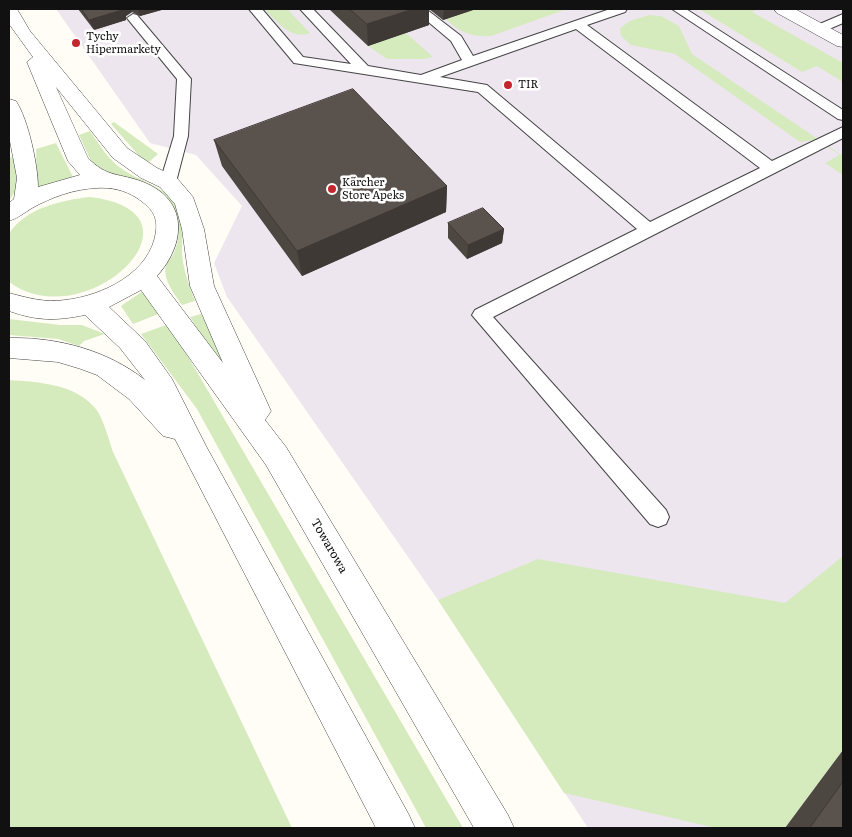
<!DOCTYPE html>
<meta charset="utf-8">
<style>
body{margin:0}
#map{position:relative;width:852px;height:837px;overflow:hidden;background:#fffdf5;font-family:Literata,serif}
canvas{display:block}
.frame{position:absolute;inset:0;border:10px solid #111;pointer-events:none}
</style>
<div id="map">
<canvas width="852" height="837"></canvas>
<div class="frame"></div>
</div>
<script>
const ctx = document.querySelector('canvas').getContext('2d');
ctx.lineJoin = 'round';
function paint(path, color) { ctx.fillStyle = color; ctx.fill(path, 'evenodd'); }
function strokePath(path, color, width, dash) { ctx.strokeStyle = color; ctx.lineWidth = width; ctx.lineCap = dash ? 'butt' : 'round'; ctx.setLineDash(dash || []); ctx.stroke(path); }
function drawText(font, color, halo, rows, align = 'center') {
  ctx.font = font + ' Literata,serif'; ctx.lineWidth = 5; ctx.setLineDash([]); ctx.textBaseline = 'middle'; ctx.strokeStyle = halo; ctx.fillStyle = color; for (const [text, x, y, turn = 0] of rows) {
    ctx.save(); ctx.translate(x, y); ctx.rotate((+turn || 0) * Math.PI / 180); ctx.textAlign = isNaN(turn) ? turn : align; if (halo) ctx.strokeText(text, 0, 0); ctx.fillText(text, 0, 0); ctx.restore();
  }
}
const industrial = new Path2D(`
 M 56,9 L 843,9 L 843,828 L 588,828 L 438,600 L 227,297 L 214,263 L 242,206 L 196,155 L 150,143 Z`);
const green = new Path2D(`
 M 264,9 L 287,9 L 310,33 C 291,41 276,20 264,9 Z
 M 454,9 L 567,9 L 491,36 C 473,37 459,33 446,19 Z
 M 699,9 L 758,9 L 752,12 L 843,63 L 843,82 L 817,66 L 802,72 Z
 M 649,15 L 661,16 L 679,26 L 692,54 L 843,156 L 843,175 L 825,163 L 840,155 L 817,140 L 800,142 L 675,54 L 631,45 L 621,36 L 620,28 L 630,21 Z
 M 406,33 L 433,57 L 424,59 L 387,59 L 368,46 Z
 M 114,122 L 158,154 L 149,162 L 141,158 L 111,124 Z
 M 90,131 C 99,144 108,160 122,169 C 140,182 167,186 177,208 C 184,222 182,238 182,253 C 183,269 189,285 195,301 L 182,305 C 175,295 162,279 166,265 C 167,262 171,258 173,255 C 181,238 180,225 173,209 L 104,172 L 92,163 L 79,135 Z
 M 56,143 L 73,177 L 37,188 L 36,149 Z
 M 14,157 L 18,187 L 9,201 L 9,158 Z
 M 90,197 C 217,212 87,339 9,282 L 9,234 C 25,208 62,200 90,197 Z
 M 146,289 L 161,313 L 133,324 L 121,306 Z
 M 201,314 L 243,394 L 239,396 L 190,317 Z
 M 9,319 L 60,325 L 82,325 L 105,334 L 84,341 L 79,346 L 58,339 L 9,335 Z
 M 169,324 L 463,828 L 426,828 L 197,409 L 141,334 Z
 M 9,380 C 39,382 75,384 95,408 C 103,417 109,440 113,452 L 292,828 L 9,828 Z
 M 843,556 L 843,750 L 785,828 L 716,828 L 564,793 L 438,600 L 538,559 L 785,603 Z`);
const service = new Path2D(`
 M 249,9 L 262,9 L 303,57 L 351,64 L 300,9 L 313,9 L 368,66 L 421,75 L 462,60 L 451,41 L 413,9 L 426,9 L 461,36 L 473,56 L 610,9 L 627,9 L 625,12 L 587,25 L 772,161 L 843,127 L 843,138 L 493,317 L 666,510 L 669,517 L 666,524 L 658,527 L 650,524 L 472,315 L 475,310 L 637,229 L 478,92 L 294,63 ZM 576,29 L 760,168 L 650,222 L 487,85 L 440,77 Z
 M 672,9 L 686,9 L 843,110 L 843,120 L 838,119 Z
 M 133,14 L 137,15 L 191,79 L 188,136 L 176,182 L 174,186 L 168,187 L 162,186 L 160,182 L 174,136 L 177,79 L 127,18 Z
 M 843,14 L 843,23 L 820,33 L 814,29 L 815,26 Z`);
const minor = new Path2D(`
 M 774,9 L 795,9 L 843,35 L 843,47 L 837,46 L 777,13 Z`);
const tertiary = new Path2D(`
 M 9,9 L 17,9 L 30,31 L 127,148 L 157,168 L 176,177 L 193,197 L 204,229 L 214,286 L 271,411 L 265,420 L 286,447 L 508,815 L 514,828 L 474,828 L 266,465 L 141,290 L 109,307 L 145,341 L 172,379 L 206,446 L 409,815 L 415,828 L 376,828 L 175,439 L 163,436 L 129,399 L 97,375 L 81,369 L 58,362 L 9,358 L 9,338 C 57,337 107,350 145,380 L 120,348 L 85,315 C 55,321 38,321 9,311 L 9,293 C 28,298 45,303 65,300 C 102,296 151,273 156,231 C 158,215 150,207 137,198 C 125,190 111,187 97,188 C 74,189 52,197 32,208 C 24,213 18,218 9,221 L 9,203 L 14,199 L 17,178 L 9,136 L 9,99 L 16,101 C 28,119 38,165 38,187 L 80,175 L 68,161 L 27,62 L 33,57 L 9,24 ZM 56,87 L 113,158 L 141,178 L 160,187 L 175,204 L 182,229 L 190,286 L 223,363 L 157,276 C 186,244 189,200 143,182 C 120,173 107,178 88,158 Z`);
const wall = new Path2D(`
 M 78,9 L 165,9 L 140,16 L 132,12 L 126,16 L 126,20 L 94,30 Z
 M 329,9 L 476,9 L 443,20 L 429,9 L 429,25 L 368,46 Z
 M 214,140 L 447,186 L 446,212 L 302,276 L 222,166 Z
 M 448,223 L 504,229 L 502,243 L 467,259 L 448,238 Z
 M 843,750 L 843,828 L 785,828 Z`);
const shadedWall = new Path2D(`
 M 122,9 L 131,9 L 132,12 L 126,16 L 126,20 L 94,30 L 89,20 Z
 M 138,9 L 165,9 L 140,16 Z
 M 413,9 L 429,9 L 429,25 L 368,46 L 367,24 Z
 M 444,9 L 476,9 L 443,20 Z
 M 447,186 L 446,212 L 302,276 L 297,251 Z
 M 504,229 L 502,243 L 467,259 L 468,245 Z`);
const building = new Path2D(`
 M 82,9 L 122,9 L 122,10 L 89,20 Z
 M 350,9 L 413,9 L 367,24 Z
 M 353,89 L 447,186 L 297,251 L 214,140 Z
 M 483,208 L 504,229 L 468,245 L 448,223 Z
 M 843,782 L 843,828 L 810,828 Z`);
const markers = [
 [76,43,5,"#c4262e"],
 [508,85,5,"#c4262e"],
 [332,189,5,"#c4262e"]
];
const farPoinames = [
 ["Tychy",86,37],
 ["Hipermarkety",86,50],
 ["TIR",518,85],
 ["Kärcher",342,183],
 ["Store Apeks",342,196]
];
const streetNames = [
 ["Towarowa",329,546,60]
];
paint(industrial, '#eee6ef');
paint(green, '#d5ebbd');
strokePath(service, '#444', 2);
strokePath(minor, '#444', 1);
strokePath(tertiary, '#444', 1);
paint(service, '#fff');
paint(minor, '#fff');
paint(tertiary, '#fff');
paint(wall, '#4d4742');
paint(shadedWall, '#3f3936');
paint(building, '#5a524d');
strokePath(building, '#3f3936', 1);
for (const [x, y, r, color] of markers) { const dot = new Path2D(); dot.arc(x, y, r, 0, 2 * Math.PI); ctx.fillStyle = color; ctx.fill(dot); strokePath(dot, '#fff', 2); }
drawText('11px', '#111', '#fff', farPoinames, 'left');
drawText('12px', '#111', '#fff', streetNames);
</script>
